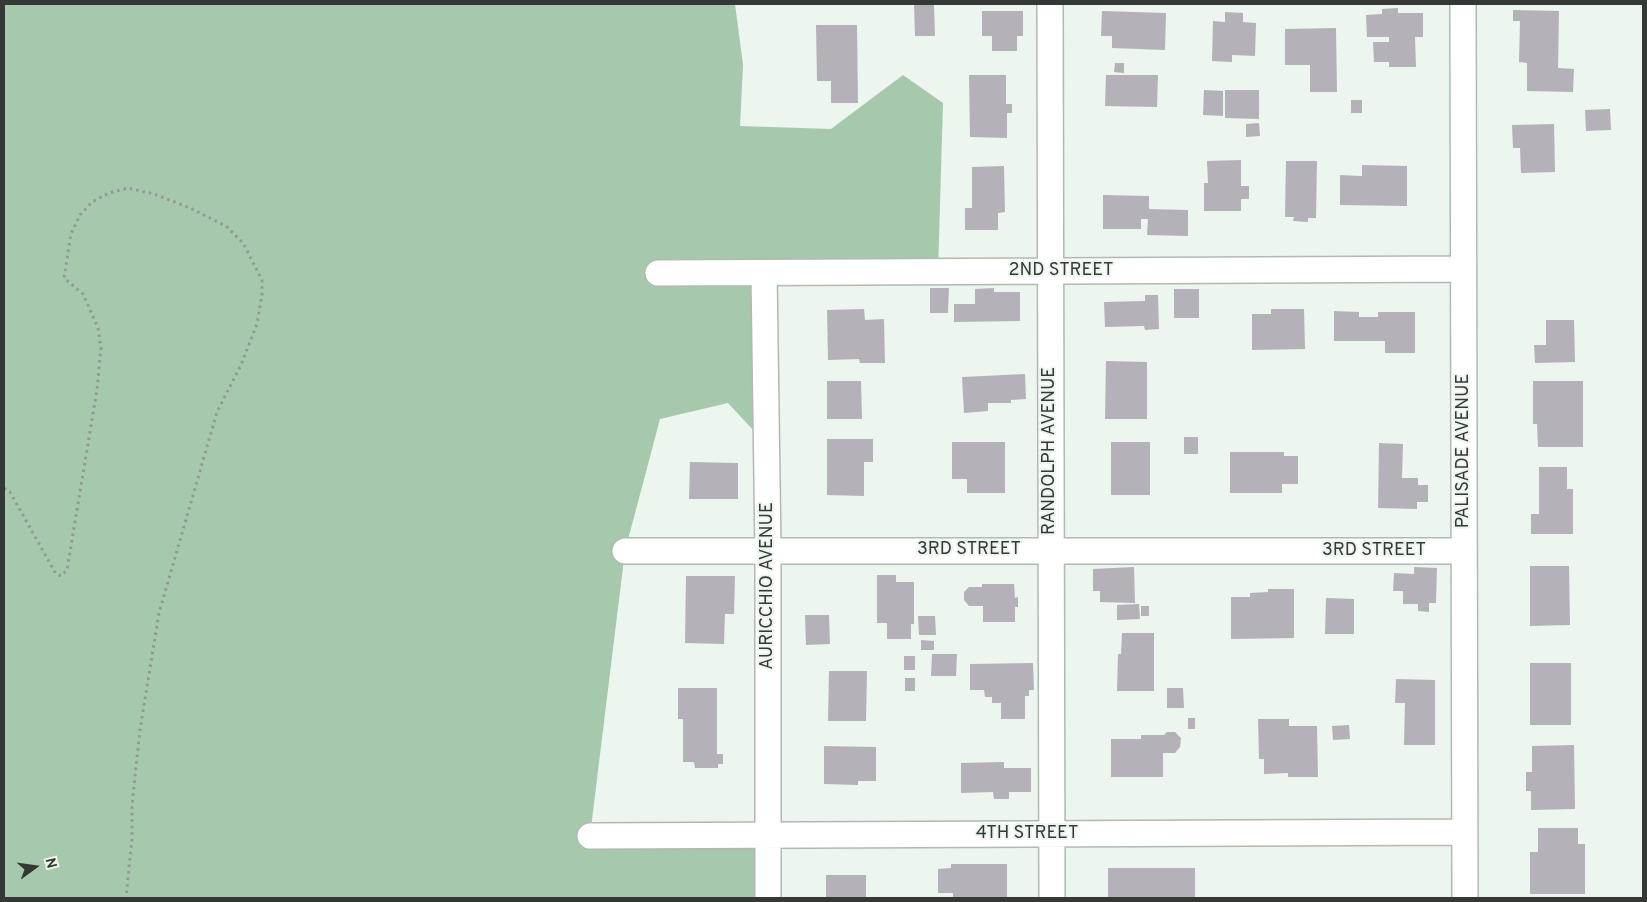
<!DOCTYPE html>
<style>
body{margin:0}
#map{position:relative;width:1647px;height:902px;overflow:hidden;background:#ecf5ee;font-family:Overpass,sans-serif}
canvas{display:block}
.frame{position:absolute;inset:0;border:5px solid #353936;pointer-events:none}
.north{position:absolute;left:10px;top:842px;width:50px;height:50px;-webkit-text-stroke:4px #ecf5ee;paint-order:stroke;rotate:76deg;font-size:14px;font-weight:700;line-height:20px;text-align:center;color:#353936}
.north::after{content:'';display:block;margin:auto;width:18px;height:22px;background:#353936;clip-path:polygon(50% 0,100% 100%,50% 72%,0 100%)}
</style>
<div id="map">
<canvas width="1647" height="902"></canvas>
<div class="frame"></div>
<div class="north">N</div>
</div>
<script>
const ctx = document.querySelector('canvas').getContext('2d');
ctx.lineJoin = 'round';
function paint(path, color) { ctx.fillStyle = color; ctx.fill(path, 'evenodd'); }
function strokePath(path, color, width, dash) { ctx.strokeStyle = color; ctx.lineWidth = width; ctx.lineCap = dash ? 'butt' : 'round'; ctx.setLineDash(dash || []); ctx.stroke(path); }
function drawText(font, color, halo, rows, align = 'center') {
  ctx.font = font + ' Overpass,sans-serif'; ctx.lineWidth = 4; ctx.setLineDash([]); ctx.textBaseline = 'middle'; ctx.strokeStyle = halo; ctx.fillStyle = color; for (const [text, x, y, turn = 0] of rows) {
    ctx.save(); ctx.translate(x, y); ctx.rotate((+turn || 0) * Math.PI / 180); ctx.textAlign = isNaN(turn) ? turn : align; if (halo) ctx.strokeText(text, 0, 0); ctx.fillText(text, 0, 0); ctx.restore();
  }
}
const green = new Path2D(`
 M 4,4 L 735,4 L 743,65 L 740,126 L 831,129 L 903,75 L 943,103 L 938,272 L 764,273 L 767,445 L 728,403 L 660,419 L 625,551 L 590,836 L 768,835 L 768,898 L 4,898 Z`);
const building = new Path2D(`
 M 914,4 L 934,4 L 935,36 L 915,36 Z
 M 1398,8 L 1398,13 L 1423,13 L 1423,37 L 1415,37 L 1416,67 L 1389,67 L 1389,62 L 1374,62 L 1373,42 L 1389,42 L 1389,37 L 1367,37 L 1366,15 L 1382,14 L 1382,9 Z
 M 1513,10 L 1559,11 L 1558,68 L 1574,69 L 1573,92 L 1527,91 L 1527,63 L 1519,62 L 1520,21 L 1513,21 Z
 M 982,11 L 1023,11 L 1023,36 L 1017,36 L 1017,51 L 992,51 L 992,36 L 982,36 Z
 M 1102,11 L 1166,13 L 1165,50 L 1112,48 L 1112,36 L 1101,36 Z
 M 1225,12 L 1243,13 L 1243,22 L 1256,23 L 1255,56 L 1232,55 L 1232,62 L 1212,61 L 1213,21 L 1225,22 Z
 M 816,25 L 857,25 L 858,103 L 831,103 L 831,81 L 817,81 Z
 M 1336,28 L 1337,92 L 1310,92 L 1310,65 L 1285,65 L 1285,29 Z
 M 1115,63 L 1124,63 L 1124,73 L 1114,72 Z
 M 969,75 L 1006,75 L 1006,104 L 1012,104 L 1012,113 L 1007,113 L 1007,138 L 970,137 Z
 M 1106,75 L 1158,75 L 1157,107 L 1105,106 Z
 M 1204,90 L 1223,91 L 1223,116 L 1203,115 Z
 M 1225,90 L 1259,90 L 1259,119 L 1225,118 Z
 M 1351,100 L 1362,100 L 1362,113 L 1351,113 Z
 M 1610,109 L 1611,130 L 1586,131 L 1585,110 Z
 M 1259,123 L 1260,136 L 1246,137 L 1246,124 Z
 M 1554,124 L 1555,172 L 1521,173 L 1520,148 L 1513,148 L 1512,125 Z
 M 1241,160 L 1241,186 L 1249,186 L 1249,199 L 1241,199 L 1241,211 L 1204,211 L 1204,183 L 1208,183 L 1207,161 Z
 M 1286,161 L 1317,161 L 1316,218 L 1308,218 L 1308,222 L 1293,221 L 1294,217 L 1285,217 Z
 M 1362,165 L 1407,166 L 1407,206 L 1340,205 L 1340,175 L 1362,176 Z
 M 1004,166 L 1005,212 L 998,213 L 998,230 L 965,230 L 965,208 L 972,208 L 972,167 Z
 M 1103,195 L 1149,196 L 1149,209 L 1188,210 L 1188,236 L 1147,235 L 1148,219 L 1141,219 L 1141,229 L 1103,229 Z
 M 930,288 L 949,288 L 948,313 L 930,313 Z
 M 994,288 L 994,292 L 1020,292 L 1020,321 L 954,322 L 954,304 L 975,304 L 975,289 Z
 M 1174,289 L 1199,289 L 1199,318 L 1174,318 Z
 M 1145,295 L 1158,295 L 1159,329 L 1145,330 L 1144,326 L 1105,327 L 1104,302 L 1145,301 Z
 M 864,309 L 865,320 L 884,319 L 885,363 L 860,363 L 859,359 L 828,360 L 827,310 Z
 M 1271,309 L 1304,309 L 1305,349 L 1252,350 L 1252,314 L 1271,314 Z
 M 1334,311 L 1359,312 L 1359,317 L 1378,317 L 1378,312 L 1415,312 L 1415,353 L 1385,353 L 1385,341 L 1334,341 Z
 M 1546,320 L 1574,320 L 1575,362 L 1535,363 L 1534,345 L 1546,345 Z
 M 1106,361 L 1147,362 L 1147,419 L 1105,419 Z
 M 1025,374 L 1026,399 L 1011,400 L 1011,403 L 988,403 L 988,411 L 964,413 L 962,377 Z
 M 827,381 L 861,381 L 862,419 L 827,419 Z
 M 1533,381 L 1583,381 L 1583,447 L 1538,447 L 1537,424 L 1533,424 Z
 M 1184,437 L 1198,437 L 1198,454 L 1184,454 Z
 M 827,439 L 873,439 L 873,462 L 864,462 L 864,496 L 827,495 Z
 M 952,442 L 1005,442 L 1005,493 L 967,493 L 967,479 L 952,479 Z
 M 1111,442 L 1150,442 L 1150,495 L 1111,495 Z
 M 1379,443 L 1403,444 L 1402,478 L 1418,478 L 1418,485 L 1428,485 L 1428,502 L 1417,502 L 1417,509 L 1378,508 Z
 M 1230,452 L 1284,452 L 1284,456 L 1298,456 L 1298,484 L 1282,484 L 1282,493 L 1230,493 Z
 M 690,462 L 738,463 L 738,499 L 689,499 Z
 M 1539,467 L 1567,467 L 1567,489 L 1573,489 L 1573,534 L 1531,534 L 1531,514 L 1539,514 Z
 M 1530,566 L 1569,566 L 1570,625 L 1530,626 Z
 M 1134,567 L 1135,603 L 1100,602 L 1100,591 L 1093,591 L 1093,569 Z
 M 1414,567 L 1437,568 L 1436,603 L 1429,603 L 1429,612 L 1418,611 L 1418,604 L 1403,604 L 1403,591 L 1393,591 L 1394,573 L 1414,574 Z
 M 877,575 L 896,575 L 896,582 L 914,582 L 914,624 L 911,624 L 911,639 L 887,639 L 887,623 L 877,623 Z
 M 686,576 L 735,576 L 734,614 L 725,614 L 724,644 L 685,643 Z
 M 982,584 L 1014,584 L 1015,598 L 1018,597 L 1018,607 L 1015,607 L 1015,622 L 983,622 L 983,606 L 969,606 L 964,600 L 964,592 L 969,587 L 982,587 Z
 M 1268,589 L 1294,589 L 1294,638 L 1231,639 L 1231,597 L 1250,597 L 1250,593 L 1268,592 Z
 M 1326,598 L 1354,599 L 1354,634 L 1325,634 Z
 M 1139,604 L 1140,619 L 1117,620 L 1117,605 Z
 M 1141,606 L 1149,606 L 1149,616 L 1141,616 Z
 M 805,615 L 829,615 L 830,644 L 806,645 Z
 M 918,616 L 935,616 L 936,635 L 919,635 Z
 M 1122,633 L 1154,633 L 1154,691 L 1117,691 L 1118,654 L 1121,654 Z
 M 921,640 L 934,641 L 934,650 L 921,650 Z
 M 932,654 L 957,654 L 956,676 L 931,676 Z
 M 904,656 L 915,656 L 915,670 L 904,670 Z
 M 1033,663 L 1034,690 L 1029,690 L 1029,696 L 1025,696 L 1025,719 L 1001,719 L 1001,703 L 992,703 L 992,697 L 985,697 L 984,690 L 970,690 L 970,664 Z
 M 1530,663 L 1571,663 L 1571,725 L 1530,725 Z
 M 829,671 L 867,671 L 866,721 L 828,721 Z
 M 905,678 L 915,678 L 915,691 L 905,691 Z
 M 1396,679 L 1435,680 L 1435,745 L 1404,745 L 1405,703 L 1395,703 Z
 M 678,688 L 717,688 L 717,754 L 723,754 L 723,764 L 718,764 L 718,768 L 695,768 L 694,762 L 683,762 L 683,719 L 678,719 Z
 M 1167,688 L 1183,688 L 1184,708 L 1167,708 Z
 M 1188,718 L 1195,718 L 1195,729 L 1188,729 Z
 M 1258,719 L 1289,719 L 1289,726 L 1317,726 L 1318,777 L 1288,777 L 1288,773 L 1264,774 L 1264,759 L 1259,759 Z
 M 1349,725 L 1350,739 L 1333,740 L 1332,726 Z
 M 1167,732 L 1175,732 L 1181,738 L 1180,747 L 1175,753 L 1163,753 L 1163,777 L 1111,777 L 1111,739 L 1141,739 L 1141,735 L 1164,735 Z
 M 1574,745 L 1575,809 L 1531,810 L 1531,791 L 1526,791 L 1526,772 L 1532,772 L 1532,746 Z
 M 824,746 L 876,747 L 876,781 L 858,781 L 858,785 L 824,784 Z
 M 1004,762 L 1004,768 L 1031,768 L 1031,792 L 1009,792 L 1009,799 L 994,799 L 993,792 L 961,793 L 961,763 Z
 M 1538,828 L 1578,828 L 1578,844 L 1585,844 L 1585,894 L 1530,894 L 1530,852 L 1538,852 Z
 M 951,864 L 1007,864 L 1007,897 L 953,897 L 953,893 L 938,893 L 938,869 L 951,868 Z
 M 1108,868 L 1195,868 L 1195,898 L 1108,898 Z
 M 826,875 L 866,875 L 866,898 L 826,898 Z`);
const path = new Path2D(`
 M 4,488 L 10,492 L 56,574 L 61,576 L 67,570 L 97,390 L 101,348 L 98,328 L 83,294 L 64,278 L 71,234 L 80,215 L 92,202 L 109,193 L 128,188 L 154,194 L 190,208 L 226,226 L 243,243 L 262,280 L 262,294 L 257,324 L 241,365 L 217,412 L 159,613 L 140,730 L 132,805 L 132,838 L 126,898`);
const minor = new Path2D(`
 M 1050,4 L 1052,898
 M 1463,4 L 1465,898
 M 658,273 L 1463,269
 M 764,273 L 768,550 L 768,898
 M 625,551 L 1464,551
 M 590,836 L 1465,832`);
const streetNames = [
 ["2ND STREET",1061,271],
 ["RANDOLPH AVENUE",1050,451,-90],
 ["PALISADE AVENUE",1464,451,-90],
 ["3RD STREET",969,550],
 ["3RD STREET",1374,551],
 ["AURICCHIO AVENUE",768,586,-90],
 ["4TH STREET",1027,834]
];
paint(green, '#a6c9ad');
paint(building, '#b5b1b9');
strokePath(minor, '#b1b9b2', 28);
strokePath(path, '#929994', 3, [2.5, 4]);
strokePath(minor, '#fff', 25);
drawText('18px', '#353936', '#ecf5ee', streetNames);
</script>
